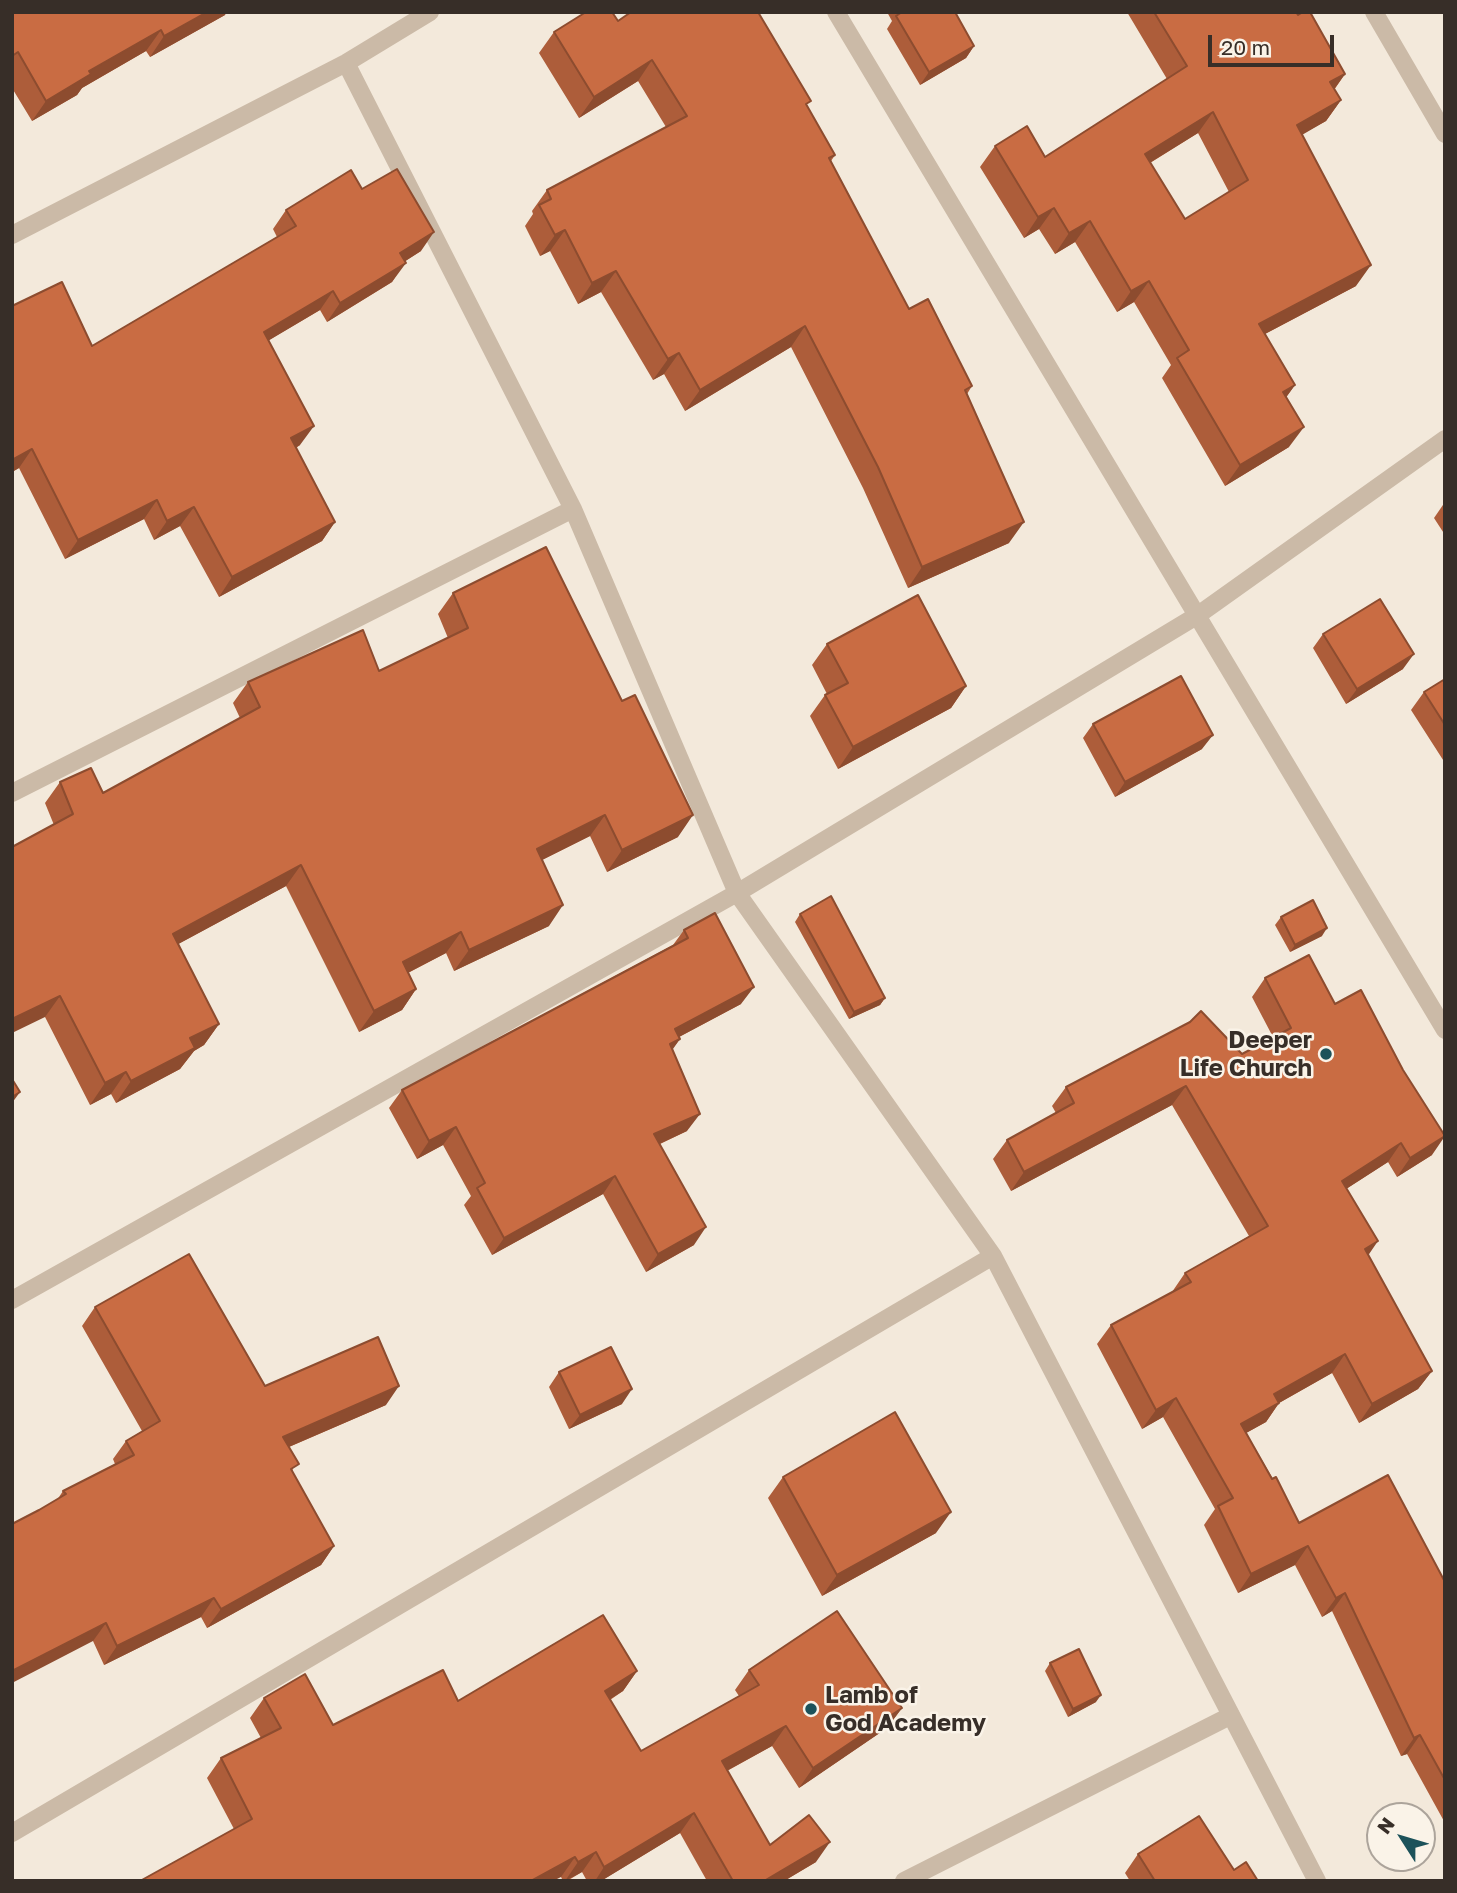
<!DOCTYPE html>
<style>
body{margin:0}
#map{position:relative;width:1457px;height:1893px;overflow:hidden;background:#f3e9db;font-family:"Golos Text",sans-serif}
canvas{display:block}
.frame{position:absolute;inset:0;border:14px solid #372e28;pointer-events:none}
.north{position:absolute;left:1366px;top:1802px;width:70px;height:70px;box-sizing:border-box;background:#faf3e8;border:2px solid #aca49b;border-radius:50%;rotate:307deg;font-size:19px;font-weight:700;line-height:28px;text-align:center;color:#372e28}
.north::after{content:'';display:block;margin:auto;width:24px;height:32px;background:#1c525a;clip-path:polygon(50% 0,100% 100%,50% 72%,0 100%)}
.scale{position:absolute;left:1208px;top:35px;width:126px;height:32px;box-sizing:border-box;border:4px solid #372e28;border-top:0;padding-left:9px;font-size:21px;line-height:24px;white-space:nowrap;color:#372e28;-webkit-text-stroke:5px #faf3e8;paint-order:stroke}
</style>
<div id="map">
<canvas width="1457" height="1893"></canvas>
<div class="frame"></div>
<div class="north">N</div>
<div class="scale">20 m</div>
</div>
<script>
const ctx = document.querySelector('canvas').getContext('2d');
ctx.lineJoin = 'round';
function strokePath(path, color, width, dash) { ctx.strokeStyle = color; ctx.lineWidth = width; ctx.lineCap = dash ? 'butt' : 'round'; ctx.setLineDash(dash || []); ctx.stroke(path); }
function paint(path, color) { ctx.fillStyle = color; ctx.fill(path, 'evenodd'); }
function drawText(font, color, halo, rows, align = 'center') {
  ctx.font = font + ' "Golos Text",sans-serif'; ctx.lineWidth = 5; ctx.setLineDash([]); ctx.textBaseline = 'middle'; ctx.strokeStyle = halo; ctx.fillStyle = color; for (const [text, x, y, turn = 0] of rows) {
    ctx.save(); ctx.translate(x, y); ctx.rotate((+turn || 0) * Math.PI / 180); ctx.textAlign = isNaN(turn) ? turn : align; if (halo) ctx.strokeText(text, 0, 0); ctx.fillText(text, 0, 0); ctx.restore();
  }
}
const minor = new Path2D(`
 M 836,12 L 1445,1030
 M 1374,12 L 1445,134
 M 346,63 L 573,509 L 737,893 L 993,1256 L 1317,1881
 M 12,235 L 346,63 L 430,12
 M 12,793 L 573,509
 M 12,1300 L 737,893 L 1198,615 L 1445,439
 M 12,1833 L 993,1256
 M 904,1881 L 1230,1716`);
const wall = new Path2D(`
 M 12,12 L 226,12 L 225,15 L 150,57 L 146,51 L 82,88 L 77,95 L 32,121 L 12,88 Z
 M 887,12 L 955,12 L 974,46 L 966,58 L 920,85 L 887,29 L 892,21 Z
 M 1127,12 L 1296,12 L 1345,74 L 1334,90 L 1341,100 L 1326,121 L 1302,134 L 1356,286 L 1265,334 L 1295,385 L 1286,397 L 1289,447 L 1225,486 L 1162,378 L 1171,365 L 1134,302 L 1117,312 L 1075,242 L 1055,254 L 1039,229 L 1024,238 L 980,167 L 995,146 L 1045,157 L 1167,79 ZM 1198,133 L 1229,192 L 1185,219 L 1150,163 Z
 M 618,21 L 807,107 L 835,155 L 831,161 L 909,309 L 972,386 L 967,394 L 1009,543 L 908,588 L 863,488 L 791,347 L 685,411 L 664,374 L 653,380 L 601,292 L 578,304 L 550,251 L 540,256 L 525,226 L 533,214 L 532,211 L 547,190 L 666,127 L 638,81 L 579,118 L 539,53 L 554,32 Z
 M 362,189 L 421,251 L 405,261 L 392,282 L 327,322 L 320,310 L 269,340 L 300,445 L 296,448 L 335,522 L 322,541 L 219,597 L 180,526 L 154,540 L 144,519 L 65,559 L 19,468 L 12,472 L 12,306 L 92,346 L 277,237 L 273,229 L 286,210 Z
 M 1445,502 L 1445,535 L 1434,518 Z
 M 453,593 L 678,837 L 607,872 L 590,836 L 542,860 L 549,926 L 454,971 L 446,953 L 408,973 L 416,989 L 402,1010 L 359,1032 L 286,886 L 178,944 L 219,1024 L 204,1045 L 194,1051 L 180,1069 L 116,1103 L 111,1094 L 90,1105 L 45,1017 L 54,825 L 45,803 L 60,782 L 103,793 L 240,718 L 233,703 L 248,682 L 379,671 L 448,638 L 438,614 Z
 M 1323,634 L 1403,669 L 1346,704 L 1313,648 Z
 M 827,644 L 966,686 L 951,708 L 838,769 L 810,716 L 825,695 L 827,694 L 812,665 Z
 M 1445,679 L 1445,763 L 1411,710 L 1424,692 Z
 M 1093,724 L 1202,749 L 1115,797 L 1083,738 Z
 M 800,914 L 885,998 L 880,1005 L 849,1019 L 795,922 Z
 M 1281,917 L 1322,936 L 1290,952 L 1275,925 Z
 M 684,930 L 741,1004 L 679,1037 L 680,1039 L 672,1049 L 687,1131 L 660,1144 L 694,1245 L 646,1272 L 603,1194 L 492,1255 L 464,1205 L 471,1196 L 443,1145 L 417,1159 L 389,1108 L 402,1090 L 673,945 Z
 M 1265,978 L 1335,1004 L 1432,1155 L 1397,1177 L 1388,1162 L 1346,1189 L 1368,1255 L 1432,1371 L 1418,1389 L 1359,1423 L 1332,1373 L 1279,1403 L 1266,1422 L 1246,1433 L 1299,1523 L 1445,1582 L 1445,1823 L 1407,1754 L 1401,1756 L 1332,1611 L 1322,1617 L 1295,1565 L 1238,1593 L 1204,1525 L 1215,1509 L 1163,1417 L 1142,1429 L 1097,1344 L 1111,1325 L 1172,1292 L 1185,1273 L 1249,1236 L 1172,1105 L 1011,1191 L 993,1159 L 1007,1140 L 1056,1113 L 1052,1106 L 1066,1087 L 1242,1054 L 1273,1037 L 1252,997 Z
 M 95,1307 L 265,1386 L 386,1405 L 289,1447 L 293,1472 L 334,1546 L 321,1565 L 207,1628 L 201,1617 L 104,1665 L 93,1641 L 57,1500 L 63,1491 L 115,1464 L 113,1459 L 126,1441 L 142,1431 L 82,1326 Z
 M 559,1372 L 622,1404 L 569,1429 L 549,1387 Z
 M 783,1477 L 936,1533 L 822,1596 L 768,1498 Z
 M 1050,1663 L 1096,1702 L 1068,1717 L 1045,1671 Z
 M 749,1670 L 902,1708 L 887,1728 L 799,1788 L 772,1746 L 727,1771 L 770,1845 L 816,1862 L 784,1881 L 707,1881 L 680,1833 L 601,1881 L 587,1881 L 582,1872 L 567,1881 L 563,1881 L 561,1877 L 234,1829 L 207,1778 L 221,1758 L 261,1738 L 250,1718 L 264,1698 L 333,1725 L 458,1701 L 637,1671 L 623,1691 L 610,1700 L 641,1751 L 739,1696 L 735,1690 Z
 M 1138,1854 L 1234,1870 L 1258,1881 L 1130,1881 L 1125,1873 Z`);
const shadedWall = new Path2D(`
 M 207,12 L 226,12 L 225,15 L 150,57 L 164,36 Z
 M 161,30 L 146,51 L 82,88 L 77,95 L 32,121 L 46,101 L 89,71 Z
 M 974,46 L 966,58 L 920,85 L 929,72 Z
 M 652,60 L 638,81 L 579,118 L 594,97 Z
 M 1345,74 L 1330,95 L 1330,82 Z
 M 1341,100 L 1326,121 L 1283,146 L 1297,125 Z
 M 1213,112 L 1198,133 L 1130,175 L 1145,154 Z
 M 1054,208 L 1039,229 L 1024,238 L 1038,217 Z
 M 1090,221 L 1075,242 L 1055,254 L 1069,233 Z
 M 565,230 L 550,251 L 540,256 L 555,235 Z
 M 434,232 L 421,251 L 387,273 L 400,253 Z
 M 406,263 L 392,282 L 327,322 L 340,303 Z
 M 1371,265 L 1356,286 L 1244,345 L 1259,324 Z
 M 616,271 L 601,292 L 578,304 L 592,283 Z
 M 1149,281 L 1134,302 L 1117,312 L 1131,291 Z
 M 333,291 L 320,310 L 251,351 L 264,332 Z
 M 805,326 L 791,347 L 685,411 L 700,390 Z
 M 679,353 L 664,374 L 653,380 L 668,359 Z
 M 1295,385 L 1280,406 L 1283,392 Z
 M 314,426 L 300,445 L 277,458 L 291,438 Z
 M 1304,427 L 1289,447 L 1225,486 L 1240,465 Z
 M 32,449 L 19,468 L 12,472 L 12,460 Z
 M 157,500 L 144,519 L 65,559 L 78,540 Z
 M 194,507 L 180,526 L 154,540 L 167,521 Z
 M 335,522 L 322,541 L 219,597 L 232,577 Z
 M 1024,522 L 1009,543 L 908,588 L 922,567 Z
 M 1414,654 L 1403,669 L 1346,704 L 1357,689 Z
 M 966,686 L 951,708 L 838,769 L 853,747 Z
 M 1213,735 L 1202,749 L 1115,797 L 1125,782 Z
 M 605,815 L 590,836 L 522,870 L 537,849 Z
 M 693,815 L 678,837 L 607,872 L 622,850 Z
 M 301,865 L 286,886 L 158,955 L 173,934 Z
 M 563,905 L 549,926 L 454,971 L 469,950 Z
 M 1327,928 L 1322,936 L 1290,952 L 1295,945 Z
 M 461,932 L 446,953 L 388,983 L 403,962 Z
 M 754,987 L 741,1004 L 662,1046 L 675,1029 Z
 M 416,989 L 402,1010 L 359,1032 L 374,1011 Z
 M 60,996 L 45,1017 L 12,1033 L 12,1019 Z
 M 885,998 L 880,1005 L 849,1019 L 854,1012 Z
 M 219,1024 L 204,1045 L 194,1051 L 180,1069 L 116,1103 L 131,1081 L 190,1038 Z
 M 680,1039 L 668,1056 L 670,1044 Z
 M 126,1072 L 111,1094 L 90,1105 L 105,1083 Z
 M 1186,1086 L 1172,1105 L 1011,1191 L 1024,1172 Z
 M 20,1092 L 12,1103 L 12,1097 Z
 M 700,1114 L 687,1131 L 642,1152 L 654,1134 Z
 M 456,1127 L 443,1145 L 417,1159 L 429,1141 Z
 M 1445,1136 L 1432,1155 L 1397,1177 L 1410,1158 Z
 M 1401,1143 L 1388,1162 L 1329,1200 L 1342,1181 Z
 M 615,1176 L 603,1194 L 492,1255 L 504,1238 Z
 M 706,1227 L 694,1245 L 646,1272 L 658,1254 Z
 M 1378,1241 L 1365,1260 L 1365,1249 Z
 M 1345,1354 L 1332,1373 L 1279,1403 L 1266,1422 L 1228,1443 L 1241,1424 L 1274,1394 Z
 M 1432,1371 L 1418,1389 L 1359,1423 L 1372,1404 Z
 M 399,1386 L 386,1405 L 270,1455 L 283,1437 Z
 M 632,1389 L 622,1404 L 569,1429 L 580,1415 Z
 M 1176,1398 L 1163,1417 L 1142,1429 L 1156,1410 Z
 M 951,1512 L 936,1533 L 822,1596 L 837,1575 Z
 M 334,1546 L 321,1565 L 207,1628 L 221,1609 Z
 M 1308,1546 L 1295,1565 L 1238,1593 L 1251,1574 Z
 M 1345,1593 L 1332,1611 L 1322,1617 L 1336,1598 Z
 M 214,1598 L 201,1617 L 104,1665 L 117,1646 Z
 M 106,1623 L 93,1641 L 12,1683 L 12,1671 Z
 M 637,1671 L 623,1691 L 591,1711 L 605,1691 Z
 M 1101,1695 L 1096,1702 L 1068,1717 L 1073,1709 Z
 M 902,1708 L 887,1728 L 799,1788 L 813,1768 Z
 M 786,1726 L 772,1746 L 708,1781 L 722,1761 Z
 M 1420,1735 L 1407,1754 L 1401,1756 L 1414,1738 Z
 M 694,1813 L 680,1833 L 601,1881 L 595,1881 L 604,1867 Z
 M 830,1842 L 816,1862 L 784,1881 L 764,1881 Z
 M 596,1852 L 582,1872 L 565,1881 L 578,1862 Z
 M 575,1857 L 561,1877 L 553,1881 L 531,1881 Z`);
const building = new Path2D(`
 M 12,12 L 207,12 L 164,36 L 161,30 L 89,71 L 91,74 L 46,101 L 18,52 L 12,56 Z
 M 586,12 L 612,12 L 618,21 L 631,12 L 758,12 L 811,101 L 806,104 L 835,155 L 829,158 L 909,309 L 928,299 L 972,386 L 965,390 L 1024,522 L 922,567 L 878,467 L 805,326 L 700,390 L 679,353 L 668,359 L 616,271 L 592,283 L 565,230 L 555,235 L 539,205 L 551,199 L 547,190 L 687,116 L 652,60 L 594,97 L 554,32 Z
 M 902,12 L 955,12 L 974,46 L 929,72 L 896,16 Z
 M 1154,12 L 1296,12 L 1298,15 L 1303,12 L 1310,12 L 1345,74 L 1330,82 L 1341,100 L 1297,125 L 1371,265 L 1259,324 L 1295,385 L 1283,392 L 1304,427 L 1240,465 L 1177,358 L 1189,350 L 1149,281 L 1131,291 L 1090,221 L 1069,233 L 1054,208 L 1038,217 L 995,146 L 1027,126 L 1045,157 L 1187,66 ZM 1213,112 L 1248,180 L 1185,219 L 1145,154 Z
 M 397,169 L 434,232 L 400,253 L 406,263 L 340,303 L 333,291 L 264,332 L 314,426 L 291,438 L 335,522 L 232,577 L 194,507 L 167,521 L 157,500 L 78,540 L 32,449 L 12,460 L 12,306 L 62,282 L 92,346 L 296,226 L 286,210 L 351,170 L 362,189 Z
 M 546,547 L 622,701 L 635,695 L 693,815 L 622,850 L 605,815 L 537,849 L 563,905 L 469,950 L 461,932 L 403,962 L 416,989 L 374,1011 L 301,865 L 173,934 L 219,1024 L 190,1038 L 195,1048 L 131,1081 L 126,1072 L 105,1083 L 60,996 L 12,1019 L 12,847 L 73,814 L 60,782 L 91,768 L 103,793 L 260,707 L 248,682 L 363,630 L 379,671 L 468,628 L 453,593 Z
 M 918,595 L 966,686 L 853,747 L 825,695 L 848,683 L 827,644 Z
 M 1380,599 L 1414,654 L 1357,689 L 1323,634 Z
 M 1181,676 L 1213,735 L 1125,782 L 1093,724 Z
 M 1445,679 L 1445,725 L 1424,692 Z
 M 831,896 L 885,998 L 854,1012 L 800,914 Z
 M 1313,900 L 1327,928 L 1295,945 L 1281,917 Z
 M 715,913 L 754,987 L 675,1029 L 680,1039 L 670,1044 L 700,1114 L 654,1134 L 706,1227 L 658,1254 L 615,1176 L 504,1238 L 477,1188 L 485,1183 L 456,1127 L 429,1141 L 402,1090 L 688,938 L 684,930 Z
 M 1309,955 L 1335,1004 L 1361,990 L 1403,1070 L 1445,1136 L 1410,1158 L 1401,1143 L 1342,1181 L 1378,1241 L 1365,1249 L 1432,1371 L 1372,1404 L 1345,1354 L 1274,1394 L 1279,1403 L 1241,1424 L 1272,1479 L 1276,1477 L 1299,1523 L 1388,1475 L 1445,1582 L 1445,1780 L 1420,1735 L 1414,1738 L 1345,1593 L 1336,1598 L 1308,1546 L 1251,1574 L 1218,1506 L 1233,1498 L 1176,1398 L 1156,1410 L 1111,1325 L 1191,1282 L 1185,1273 L 1268,1226 L 1186,1086 L 1024,1172 L 1007,1140 L 1074,1103 L 1066,1087 L 1190,1022 L 1201,1011 L 1242,1054 L 1291,1028 L 1265,978 Z
 M 12,1079 L 20,1092 L 12,1097 Z
 M 189,1254 L 265,1386 L 378,1337 L 399,1386 L 283,1437 L 299,1464 L 291,1469 L 334,1546 L 221,1609 L 214,1598 L 117,1646 L 106,1623 L 12,1671 L 12,1524 L 39,1510 L 66,1494 L 63,1491 L 134,1455 L 126,1441 L 160,1421 L 95,1307 Z
 M 611,1347 L 632,1389 L 580,1415 L 559,1372 Z
 M 895,1412 L 951,1512 L 837,1575 L 783,1477 Z
 M 837,1611 L 902,1708 L 813,1768 L 786,1726 L 722,1761 L 770,1845 L 809,1815 L 830,1842 L 764,1881 L 733,1881 L 694,1813 L 604,1867 L 596,1852 L 578,1862 L 575,1857 L 531,1881 L 140,1881 L 252,1819 L 221,1758 L 281,1728 L 264,1698 L 305,1674 L 333,1725 L 443,1670 L 458,1701 L 603,1615 L 637,1671 L 605,1691 L 641,1751 L 759,1685 L 749,1670 Z
 M 1079,1649 L 1101,1695 L 1073,1709 L 1050,1663 Z
 M 1199,1816 L 1234,1870 L 1246,1862 L 1258,1881 L 1155,1881 L 1138,1854 Z`);
const markers = [
 [1326,1054,7,"#1c525a"],
 [811,1709,7,"#1c525a"]
];
const poiNames = [
 ["Deeper",1312,1040],
 ["Life Church",1312,1068],
 ["Lamb of",825,1695,"left"],
 ["God Academy",825,1723,"left"]
];
strokePath(minor, '#cbbaa7', 18);
paint(wall, '#ad5d3a');
paint(shadedWall, '#8d4c2f');
paint(building, '#c96c43');
strokePath(building, '#8d4c2f', 2);
for (const [x, y, r, color] of markers) { const dot = new Path2D(); dot.arc(x, y, r, 0, 2 * Math.PI); ctx.fillStyle = color; ctx.fill(dot); strokePath(dot, '#faf3e8', 2.5); }
drawText('bold 24px', '#372e28', '#faf3e8', poiNames, 'right');
</script>
